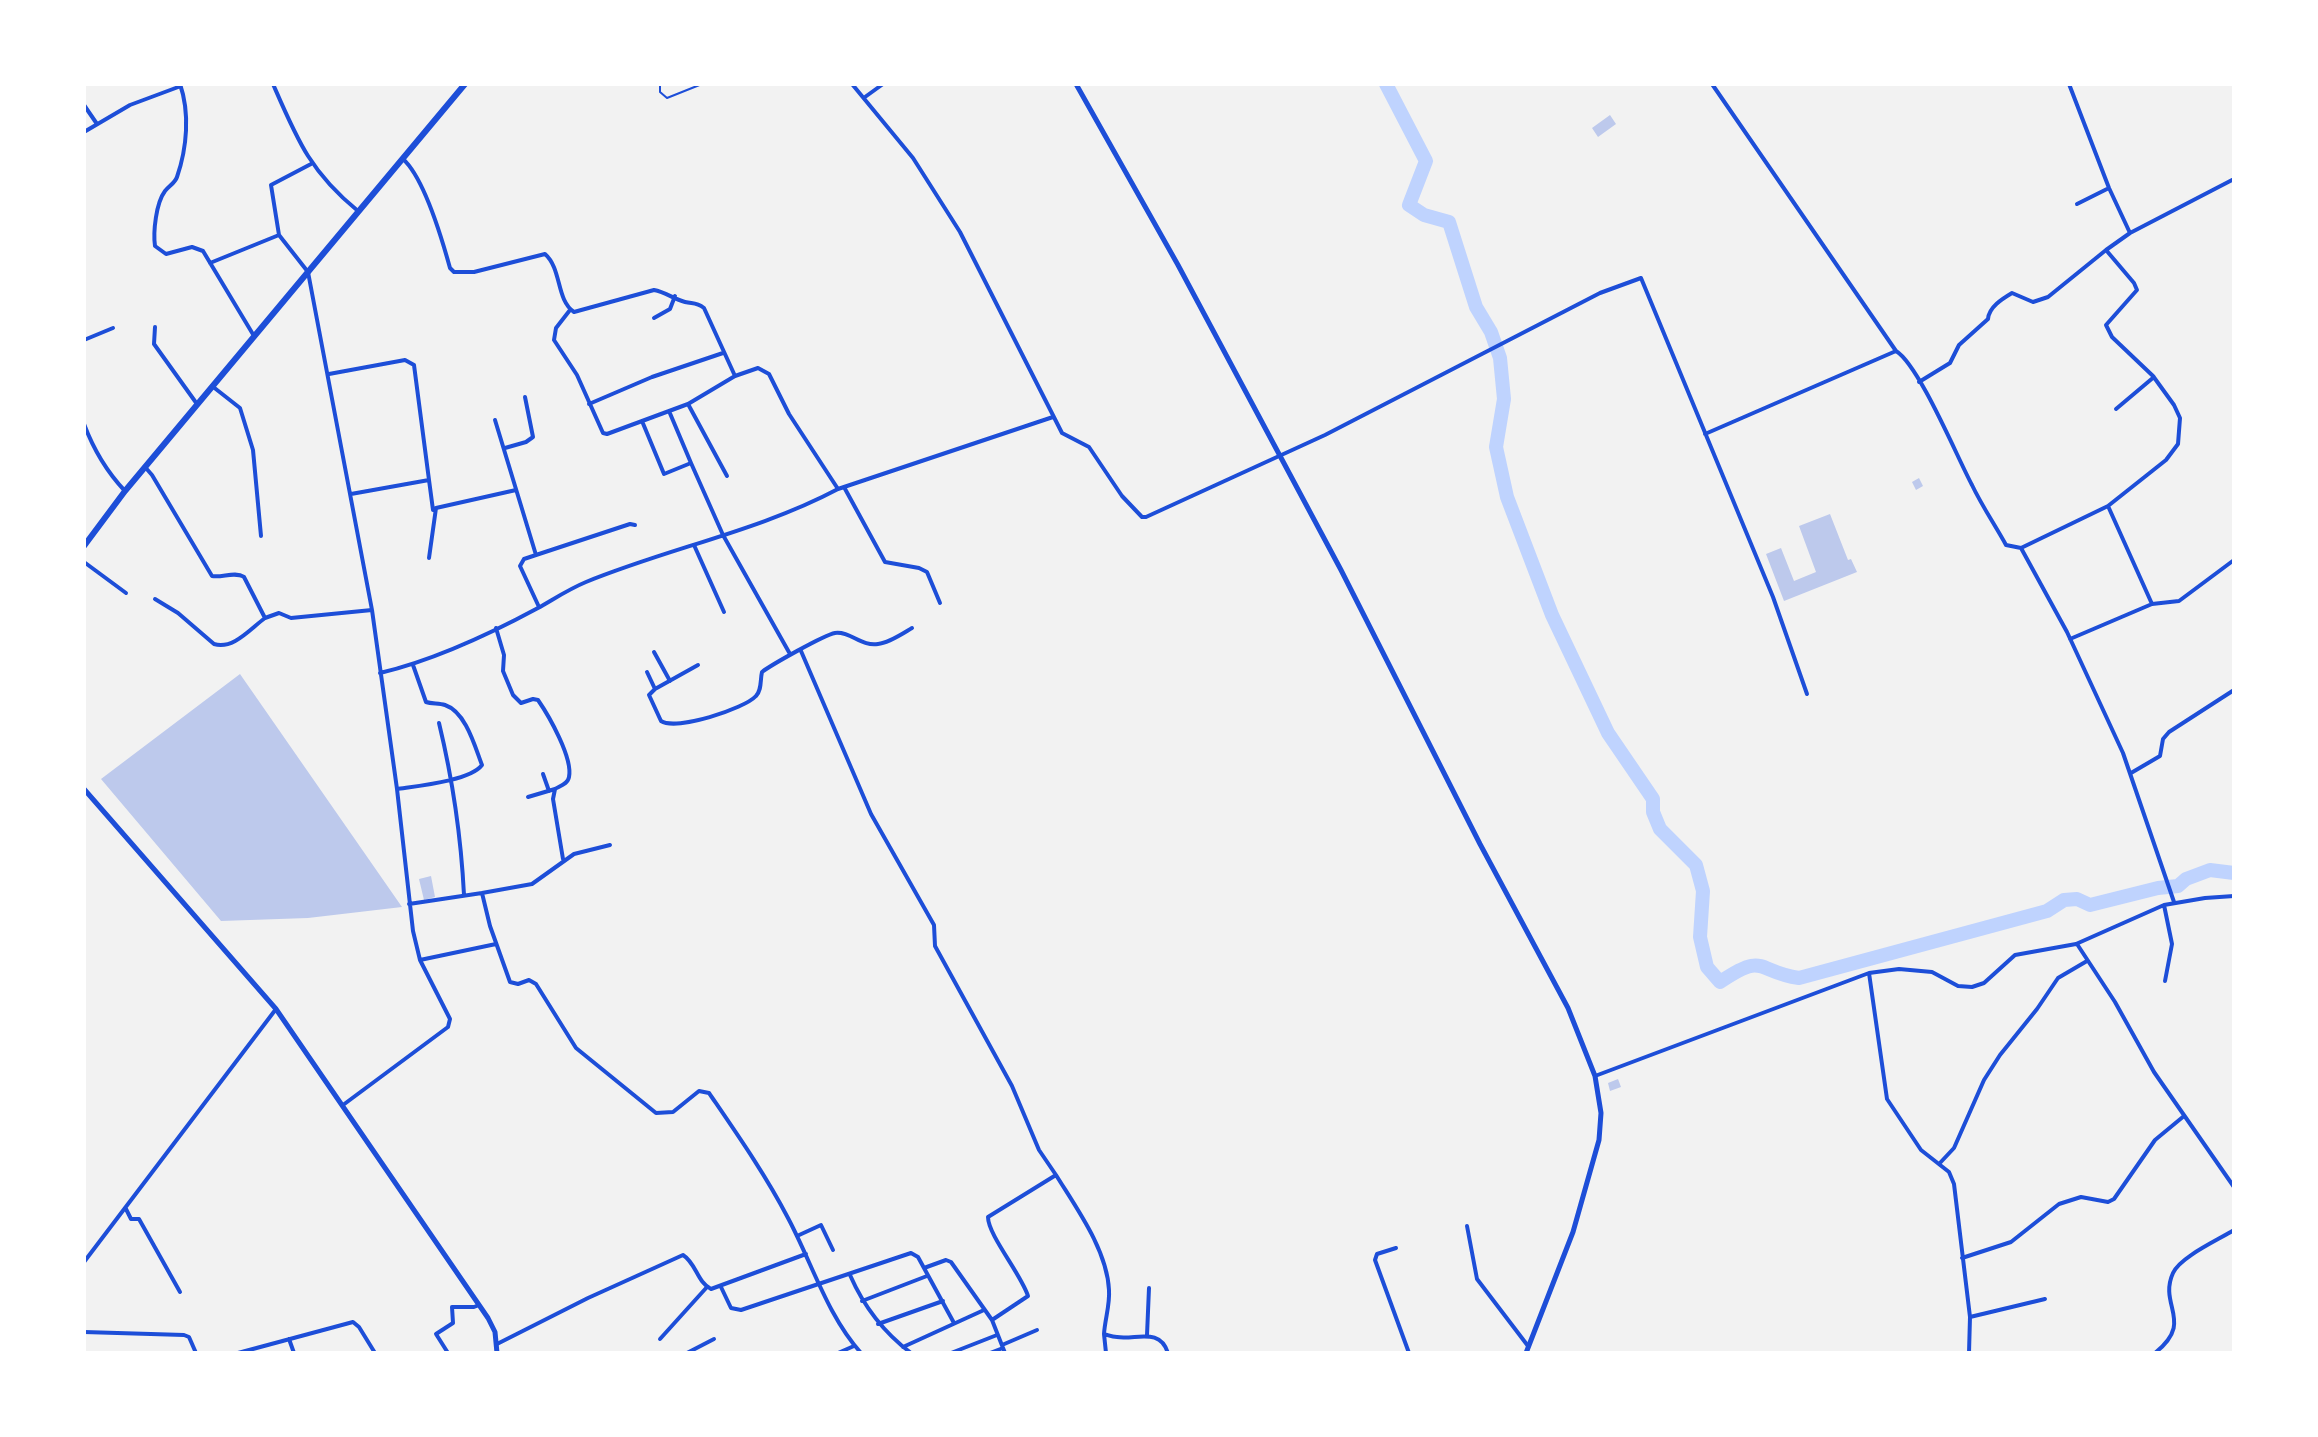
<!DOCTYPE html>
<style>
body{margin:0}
#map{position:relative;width:2318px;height:1437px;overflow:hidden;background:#f2f2f2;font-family:"Noto Sans",sans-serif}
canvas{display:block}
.frame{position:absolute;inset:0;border:86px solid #fff;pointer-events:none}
</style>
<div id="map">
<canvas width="2318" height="1437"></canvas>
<div class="frame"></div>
</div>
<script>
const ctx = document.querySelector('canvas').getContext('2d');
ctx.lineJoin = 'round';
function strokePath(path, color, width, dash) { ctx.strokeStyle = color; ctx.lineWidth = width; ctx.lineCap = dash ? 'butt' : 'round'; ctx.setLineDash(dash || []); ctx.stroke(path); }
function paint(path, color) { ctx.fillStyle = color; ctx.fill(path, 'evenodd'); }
const river = new Path2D(`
 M 1386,84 L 1426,161 L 1409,205 L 1424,215 L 1449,222 L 1476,307 L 1491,332 L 1500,358 L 1504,399 L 1496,447 L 1507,497 L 1552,615 L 1608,733 L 1653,799 L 1653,812 L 1660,829 L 1696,865 L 1703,891 L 1700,937 L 1707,967 L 1720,982 C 1766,951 1756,972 1799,978 L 2047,911 L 2064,900 L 2077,899 L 2090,905 L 2158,888 L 2178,886 L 2186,879 L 2210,870 L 2234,873`);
const building = new Path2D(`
 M 1610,115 L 1616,124 L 1598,137 L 1592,128 Z
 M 1919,478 L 1923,486 L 1916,490 L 1912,482 Z
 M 1830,514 L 1848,560 L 1851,559 L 1857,572 L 1784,601 L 1766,554 L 1781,548 L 1794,581 L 1816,572 L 1799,526 Z
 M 240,674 L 402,907 L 308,918 L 221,921 L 101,779 Z
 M 431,876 L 435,897 L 424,900 L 419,879 Z
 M 1618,1079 L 1621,1087 L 1610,1091 L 1608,1083 Z`);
const service = new Path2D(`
 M 660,84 L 660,92 L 667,98 L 702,84`);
const minor = new Path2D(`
 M 180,84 C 190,113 187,148 177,177 C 175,183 169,186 165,191 C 156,203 153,232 155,246 L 166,254 L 192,247 L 203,251 L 254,336
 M 273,84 C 297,139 310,172 358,211
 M 852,84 L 913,158 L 960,232 L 1062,433 L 1089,447 L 1122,496 L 1142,517 L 1146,517 L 1325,435 L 1600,293 L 1641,278 L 1773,597 L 1807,694
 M 1712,84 L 1896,351 C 1919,365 1957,457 1972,485 C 1982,506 1995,525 2006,545 L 2021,548 L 2108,506 L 2166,460 L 2178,444 L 2180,418 L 2174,405 L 2153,376 L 2112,337 L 2106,325 L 2137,290 L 2134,283 L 2106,250 L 2130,233
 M 2069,84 L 2109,188 L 2130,233 L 2234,179
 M 865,97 L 883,84
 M 84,105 L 97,124
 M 84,132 L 130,105 L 181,86
 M 403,159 C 424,178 442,239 450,268 L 454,272 L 474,272 L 545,254 C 562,269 556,300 574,312 L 654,290 C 666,292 673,299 685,302 C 693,304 696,302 704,308 L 735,376 L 758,368 L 769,374 L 789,414 L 838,489
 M 2077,204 L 2109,188
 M 279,235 L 271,185 L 311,164
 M 210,263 L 279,235 L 308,272 L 372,610 L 397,789 L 413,931 L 420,960 L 450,1019 L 448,1027 L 343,1105
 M 570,310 L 556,328 L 554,340 L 577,375 L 603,433 L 607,434 L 688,404 L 735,376
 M 654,318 L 670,309 L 675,296
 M 155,327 L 154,344 L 197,404
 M 84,340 L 113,328
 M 329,374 L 405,360 L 414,365 L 429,480 L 351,494
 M 1919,382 L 1950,363 L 1959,345 L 1988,319 C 1989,307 2002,299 2012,293 L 2033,302 L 2048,297 L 2106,250
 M 212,386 L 240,408 L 253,450 L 261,536
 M 589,404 L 652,377 L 723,353
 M 688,404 L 727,476
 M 2116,409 L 2154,377
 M 669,411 L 691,463
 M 495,420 L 536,555 L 524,559 L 520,566 L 539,607
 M 642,421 L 664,474 L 691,463 L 723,535 L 790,654
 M 84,424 C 93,448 107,472 125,491
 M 1705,434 L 1896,351
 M 505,448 L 526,442 L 533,437 L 525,397
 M 145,467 L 152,475 L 212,576 C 222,578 235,571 244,577 L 265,618 L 279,613 L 291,618 L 372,610
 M 429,480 L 433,510
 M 844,487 L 885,562 L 919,568 L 927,572 L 940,603
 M 2108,506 L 2152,604
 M 694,545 L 724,612
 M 2021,548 L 2067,632 L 2123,753 L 2174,902
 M 536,555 L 630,524 L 635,525
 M 429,558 L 436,508 L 516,490
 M 84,562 L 126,593
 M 155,599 L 178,613 L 214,644 C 233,650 250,629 265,618
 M 496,628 L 504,655 L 503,671 L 513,695 L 521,703 L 533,699 L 538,700 C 549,716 573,758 569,777 C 568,784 560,786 555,789 L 553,799 L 563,859
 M 2070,639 L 2152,604 L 2179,601 L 2234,560
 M 801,651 L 871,814 L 934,925 L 935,946 L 1012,1086 L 1039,1150 L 1056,1175 L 988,1217 C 988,1235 1021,1274 1028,1296 L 992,1320
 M 654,652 L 670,681
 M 647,672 L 655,689 L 649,695 L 661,721 C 676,731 744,709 756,696 C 762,690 760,680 762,672 C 771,665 824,635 835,633 C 850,631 862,647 878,644 C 889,643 902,634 912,628
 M 380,673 C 435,660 488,635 538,608 C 554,599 569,589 586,582 C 669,548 759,531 838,489 L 1053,417
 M 655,689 L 698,665
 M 439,723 C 453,781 461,836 464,895
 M 2131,773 L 2160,756 L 2163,739 L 2169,732 L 2234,690
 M 543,774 L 549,791
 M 397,789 C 417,786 470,781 482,765 C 475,747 466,712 445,705 C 439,703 432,704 426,702 L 413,665
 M 528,797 L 555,789
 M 482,893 L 532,884 L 574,854 L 610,845
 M 409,904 L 482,893 L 490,926 L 510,982 L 518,984 L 529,980 L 536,984 L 576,1048 L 656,1113 L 673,1112 L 699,1091 L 709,1093 C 737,1134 765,1174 788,1218 C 812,1263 827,1315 861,1353
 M 2164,905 L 2172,944 L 2165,981
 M 2077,944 L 2115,1002 L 2154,1072 L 2234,1187
 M 420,960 L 496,944
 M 1869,973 L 1887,1099 L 1921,1150 L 1949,1172 L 1954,1184 L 1970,1317 L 1969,1353
 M 1595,1076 L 1869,973 L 1899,969 L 1932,972 L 1958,986 L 1972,987 L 1984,983 L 2015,955 L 2076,944 L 2164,905 L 2205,898 L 2234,896
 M 1939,1164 L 1954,1148 L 1984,1080 L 2000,1055 L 2037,1009 L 2058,978 L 2087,961
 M 1056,1175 C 1077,1209 1107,1250 1109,1290 C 1110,1305 1105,1319 1104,1334 C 1108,1335 1112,1337 1117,1337 C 1136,1340 1160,1327 1168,1353
 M 126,1209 L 131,1219 L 139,1219 L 180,1292
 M 1467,1226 L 1477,1279 L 1528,1346
 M 797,1236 L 821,1225 L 833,1250
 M 1396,1248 L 1377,1254 L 1375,1260 L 1409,1353
 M 1962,1258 L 2011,1242 L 2059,1204 L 2081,1197 L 2108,1202 L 2114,1199 L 2155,1140 L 2184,1116
 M 84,1262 L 276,1009
 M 924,1268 L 946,1260 L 951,1262 L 992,1320 L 1005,1353
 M 850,1275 C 864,1307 883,1332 911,1353
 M 721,1287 L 731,1308 L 741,1310 L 911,1253 L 918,1257 L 954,1323
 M 862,1301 L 927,1276
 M 1970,1317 L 2045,1299
 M 878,1324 L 943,1301
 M 84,1332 L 184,1335 L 189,1337 L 196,1353
 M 1104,1334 L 1106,1353
 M 1147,1335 L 1149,1288
 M 289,1339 L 294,1353
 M 660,1339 L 707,1287
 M 497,1344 L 588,1298 L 683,1255 C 696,1263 697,1282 711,1289 L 806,1254
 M 1002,1345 L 1037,1330
 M 903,1347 L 984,1310
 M 238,1353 L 353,1322 L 359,1327 L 375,1353
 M 448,1353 L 436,1334 L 453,1323 L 452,1307 L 474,1307 L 479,1305
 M 687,1353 L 714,1339
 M 786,1353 L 792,1353
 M 838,1353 L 854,1346
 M 951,1353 L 997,1335
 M 990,1353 L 1003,1348
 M 2155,1353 C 2195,1321 2158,1306 2173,1273 C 2180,1257 2218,1240 2234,1230`);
const tertiary = new Path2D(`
 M 1076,84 L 1178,265 L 1341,570 L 1480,844 L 1568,1008 L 1595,1076 L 1601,1113 L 1599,1140 L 1573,1232 L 1526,1353
 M 84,789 L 276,1009 L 488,1318 L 495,1332 L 497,1353`);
const trunk = new Path2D(`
 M 84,546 L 125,491 L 465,84`);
strokePath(river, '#bfd3fe', 14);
paint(building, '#bdc9ec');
strokePath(service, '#1d4ed8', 2);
strokePath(minor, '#1d4ed8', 4);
strokePath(tertiary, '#1d4ed8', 5);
strokePath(trunk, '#1d4ed8', 6);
</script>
